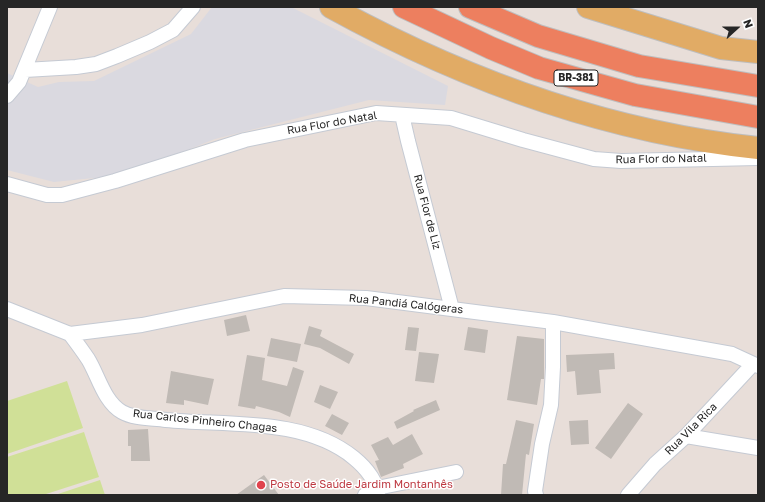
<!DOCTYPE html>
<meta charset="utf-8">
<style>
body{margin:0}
#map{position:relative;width:765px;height:502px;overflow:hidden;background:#e8ded9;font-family:"Golos Text",sans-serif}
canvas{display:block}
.frame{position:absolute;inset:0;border:8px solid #262626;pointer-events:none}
.north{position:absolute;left:717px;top:8px;width:40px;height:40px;-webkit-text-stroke:3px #fff;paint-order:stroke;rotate:69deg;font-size:11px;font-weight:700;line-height:16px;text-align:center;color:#262626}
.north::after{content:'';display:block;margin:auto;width:14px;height:18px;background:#262626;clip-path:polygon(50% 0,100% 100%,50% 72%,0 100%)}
</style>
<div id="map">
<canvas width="765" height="502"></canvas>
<div class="frame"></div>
<div class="north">N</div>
</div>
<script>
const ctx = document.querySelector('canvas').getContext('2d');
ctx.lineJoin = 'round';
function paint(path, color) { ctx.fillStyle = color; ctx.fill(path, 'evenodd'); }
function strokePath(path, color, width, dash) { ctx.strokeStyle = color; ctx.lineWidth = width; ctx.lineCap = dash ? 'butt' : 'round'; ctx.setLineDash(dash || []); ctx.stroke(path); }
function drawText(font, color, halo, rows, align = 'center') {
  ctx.font = font + ' "Golos Text",sans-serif'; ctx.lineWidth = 3; ctx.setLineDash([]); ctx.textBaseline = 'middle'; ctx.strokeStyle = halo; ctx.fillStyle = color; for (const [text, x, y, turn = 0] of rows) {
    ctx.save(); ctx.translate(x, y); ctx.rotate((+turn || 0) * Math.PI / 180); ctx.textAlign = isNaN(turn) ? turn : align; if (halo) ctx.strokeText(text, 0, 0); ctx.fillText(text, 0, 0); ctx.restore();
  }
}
const industrial = new Path2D(`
 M 212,7 L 291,7 L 448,86 L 445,105 L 369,100 L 215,139 L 124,175 L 54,182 L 7,170 L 7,73 L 38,87 L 59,82 L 94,81 L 191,34 Z`);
const pitch = new Path2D(`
 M 67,381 L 83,428 L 7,454 L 7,401 Z
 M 84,432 L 99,477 L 43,495 L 8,495 L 7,457 Z
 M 100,480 L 105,495 L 55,495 Z`);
const building = new Path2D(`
 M 246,315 L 250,331 L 227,336 L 224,320 Z
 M 309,326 L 322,330 L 320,336 L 354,354 L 349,364 L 320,348 L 304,344 Z
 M 408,327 L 419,328 L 416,351 L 405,350 Z
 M 468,327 L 488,330 L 485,353 L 464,350 Z
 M 517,336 L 544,339 L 544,379 L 541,379 L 537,405 L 507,400 Z
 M 271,338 L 301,344 L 297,362 L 267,356 Z
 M 419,352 L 439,354 L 434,383 L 415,381 Z
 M 614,353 L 615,369 L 599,370 L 601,393 L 577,395 L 575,371 L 567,372 L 566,355 Z
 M 247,355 L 265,358 L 262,380 L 287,386 L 293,367 L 304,371 L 290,417 L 279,412 L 256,406 L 255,409 L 238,406 Z
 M 171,371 L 214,379 L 208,405 L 184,400 L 184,405 L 166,403 Z
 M 320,385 L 338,392 L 330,409 L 314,402 Z
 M 436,400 L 440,410 L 397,429 L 394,422 L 414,411 L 413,410 Z
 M 628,403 L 643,414 L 611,459 L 595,448 Z
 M 332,414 L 349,423 L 342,435 L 325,426 Z
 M 516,420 L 534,424 L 529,455 L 526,454 L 522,495 L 501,495 L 503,464 L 506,464 Z
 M 588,420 L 589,444 L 571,445 L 569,421 Z
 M 148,429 L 150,461 L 131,461 L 131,446 L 128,446 L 128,430 Z
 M 412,434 L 423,454 L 403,464 L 404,468 L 381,477 L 375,461 L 379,460 L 371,445 L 388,437 L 393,445 Z
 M 264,475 L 279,495 L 236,495 Z`);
const minor = new Path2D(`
 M 25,70 L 76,67 L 96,64 L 117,56 L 150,42 L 173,30 L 193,7
 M 7,96 L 19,82 L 50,7
 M 402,115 L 408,141 L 452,309
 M 7,184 L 47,195 L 62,195 L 115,181 L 245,140 L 376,113 L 451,118 L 523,140 L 594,159 L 621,161 L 758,158
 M 7,309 L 70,334 L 142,325 L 284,296 L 366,298 L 553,322 L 732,354 L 758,366
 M 70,334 C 76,342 82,350 88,359 C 98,375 104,402 122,412 C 134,419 153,418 166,420 C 227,426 304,417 354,458 C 365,467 376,480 378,495
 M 686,436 L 758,448
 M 365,495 L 377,488 L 456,472
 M 536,495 L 535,491 L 542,444 L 551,405 L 553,367 L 553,322
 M 628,495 L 655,464 L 686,436 L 753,364`);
const primary = new Path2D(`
 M 331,7 C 464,80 607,132 758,148
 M 588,7 L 721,48 L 758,52`);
const motorway = new Path2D(`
 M 404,7 L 491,48 L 539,68 L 635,95 L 758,117
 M 470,7 L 538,36 L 639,66 L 758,86`);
const markers = [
 [261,485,5,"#e0444e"]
];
const shields = [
 [576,78,44]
];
const shieldNames = [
 ["BR-381",576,78]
];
const streetNames = [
 ["Rua Flor do Natal",332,123,-10],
 ["Rua Flor do Natal",661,159,-1],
 ["Rua Flor de Liz",427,212,75],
 ["Rua Pandiá Calógeras",406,304,6],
 ["Rua Carlos Pinheiro Chagas",205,421,6],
 ["Rua Vila Rica",691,429,-45]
];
const healthNames = [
 ["Posto de Saúde Jardim Montanhês",270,485]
];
paint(industrial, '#dad9e0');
paint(pitch, '#d0e097');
paint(building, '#c0bab5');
strokePath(minor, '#c5cad3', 16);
strokePath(primary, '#bebebe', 24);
strokePath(motorway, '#bebebe', 24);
strokePath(minor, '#fff', 14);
strokePath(primary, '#e1ab65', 22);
strokePath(motorway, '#ed7f5f', 22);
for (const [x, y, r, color] of markers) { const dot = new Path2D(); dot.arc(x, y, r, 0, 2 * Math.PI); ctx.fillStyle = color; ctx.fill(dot); strokePath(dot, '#fff', 1.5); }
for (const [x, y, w] of shields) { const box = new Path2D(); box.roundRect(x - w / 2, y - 8, w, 16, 3); ctx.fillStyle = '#fff'; ctx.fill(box); strokePath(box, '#262626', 1); }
drawText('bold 10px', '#262626', null, shieldNames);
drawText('11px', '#262626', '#fff', streetNames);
drawText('11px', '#be3a42', '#fff', healthNames, 'left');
</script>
